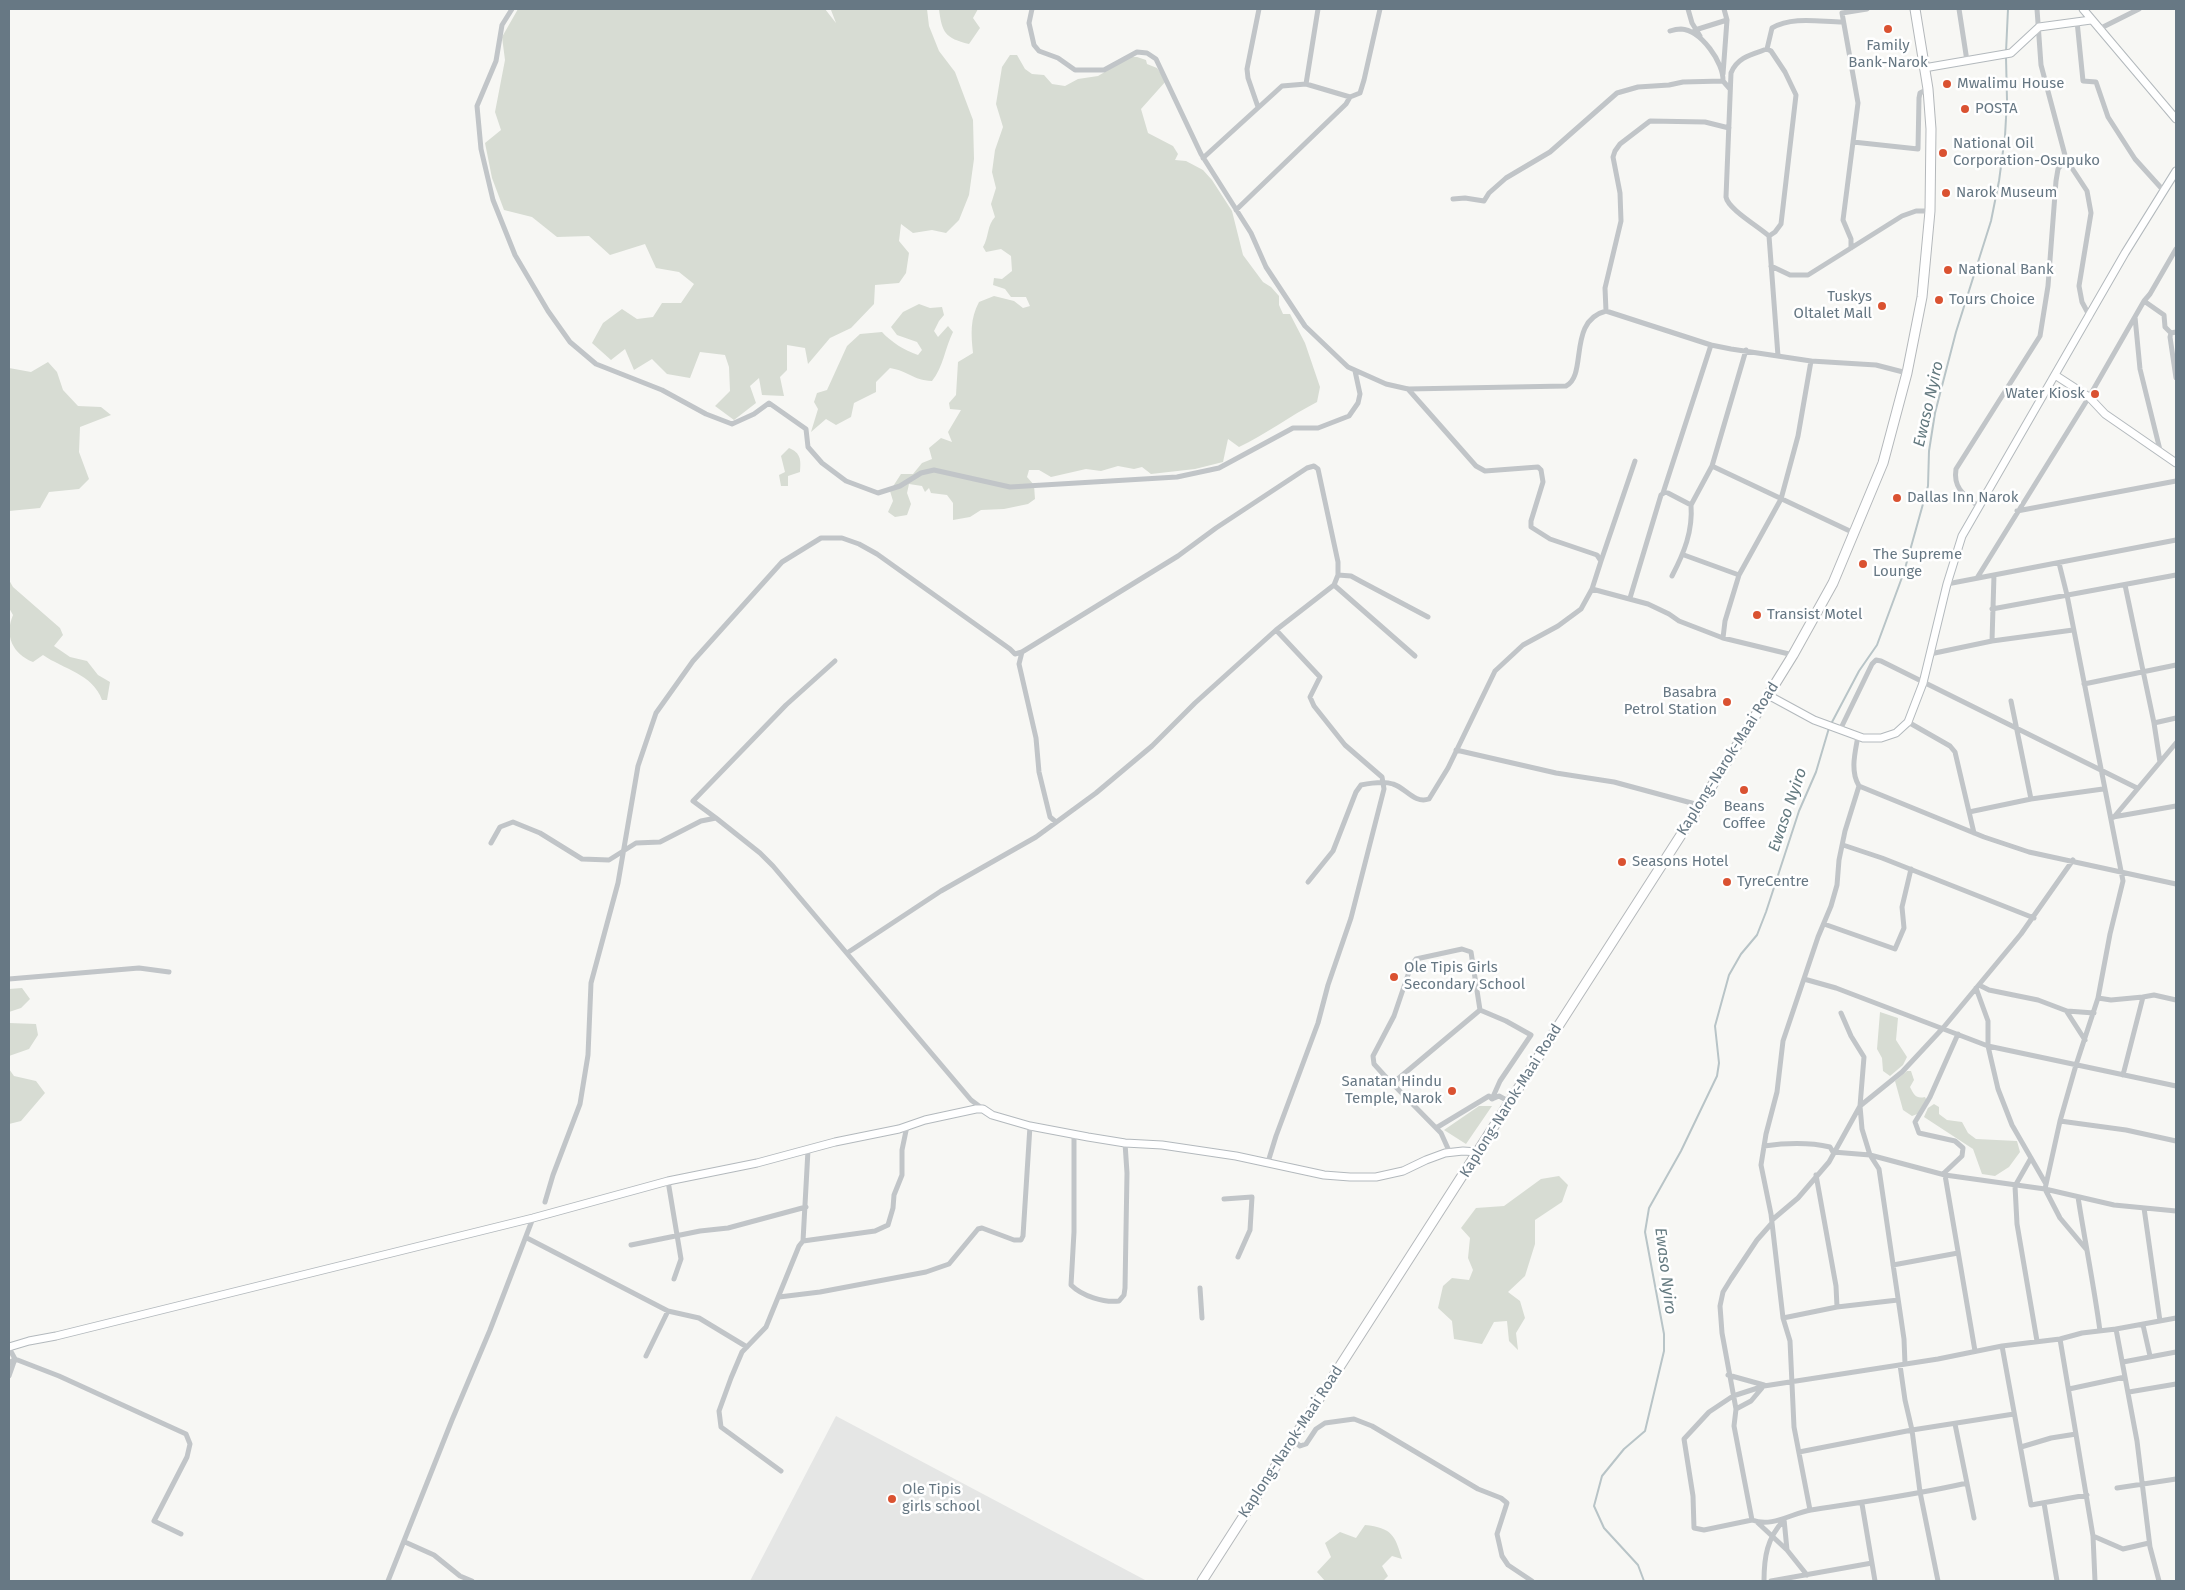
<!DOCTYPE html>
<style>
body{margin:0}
#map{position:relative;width:2185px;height:1590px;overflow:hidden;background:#f7f7f4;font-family:"Fira Sans",sans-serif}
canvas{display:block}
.frame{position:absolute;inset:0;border:10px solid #677884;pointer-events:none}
</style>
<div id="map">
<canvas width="2185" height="1590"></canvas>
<div class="frame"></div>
</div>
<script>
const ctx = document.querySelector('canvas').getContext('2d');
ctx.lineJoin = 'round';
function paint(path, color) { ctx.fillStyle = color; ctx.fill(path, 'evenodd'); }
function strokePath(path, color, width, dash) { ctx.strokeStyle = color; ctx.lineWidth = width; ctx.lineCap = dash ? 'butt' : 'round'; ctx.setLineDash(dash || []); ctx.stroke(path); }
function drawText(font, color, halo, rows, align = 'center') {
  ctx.font = font + ' "Fira Sans",sans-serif'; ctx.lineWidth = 5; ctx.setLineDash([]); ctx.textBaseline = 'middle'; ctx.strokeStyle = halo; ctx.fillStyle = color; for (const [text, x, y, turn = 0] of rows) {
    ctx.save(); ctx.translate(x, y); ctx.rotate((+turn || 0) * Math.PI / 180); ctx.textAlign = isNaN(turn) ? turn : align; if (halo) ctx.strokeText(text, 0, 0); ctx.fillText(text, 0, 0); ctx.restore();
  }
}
const built = new Path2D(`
 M 836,1416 L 1147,1581 L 750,1581 Z`);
const green = new Path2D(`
 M 518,9 L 825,9 L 836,23 L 831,10 L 833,9 L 927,9 L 929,26 L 939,51 L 955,72 L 973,120 L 974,159 L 969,195 L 959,220 L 946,233 L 932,230 L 913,233 L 901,224 L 899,241 L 909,253 L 906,273 L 899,283 L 875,285 L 874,304 L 851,328 L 830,338 L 808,364 L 805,348 L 787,345 L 787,370 L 780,377 L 784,396 L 762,395 L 759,378 L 750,386 L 756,403 L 734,420 L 715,406 L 730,391 L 729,367 L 725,355 L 700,352 L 690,378 L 667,374 L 652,359 L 634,370 L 625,349 L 611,360 L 592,343 L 603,323 L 622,309 L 637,319 L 653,317 L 662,303 L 681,303 L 694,284 L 679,272 L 656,268 L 645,244 L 610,255 L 589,236 L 557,237 L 532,217 L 504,210 L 492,178 L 485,143 L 501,130 L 495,112 L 505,60 L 502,37 Z
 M 939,9 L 978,9 L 973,18 L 980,28 L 969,44 C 945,38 942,33 939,9 Z
 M 1010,55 L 1017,55 L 1025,69 L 1032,74 L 1044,75 L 1052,84 L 1065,86 L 1078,79 L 1098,76 L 1130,57 L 1137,57 L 1146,60 L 1147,64 L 1157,68 L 1166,81 L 1141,109 L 1148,133 L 1173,146 L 1178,154 L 1175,160 L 1186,161 L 1203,170 L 1212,180 L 1232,211 L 1243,255 L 1263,282 L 1271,287 L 1279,296 L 1279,305 L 1283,314 L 1290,314 L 1305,343 L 1320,387 L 1317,402 C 1290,416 1266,434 1239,447 L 1228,439 L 1223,462 L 1195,469 L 1151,474 L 1142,467 L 1134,469 L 1118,466 L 1101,471 L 1086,469 L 1051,477 L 1039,470 L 1029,470 L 1027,477 L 1034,485 L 1035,499 L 1028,504 L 1004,509 L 981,510 L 970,517 L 953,520 L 953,503 L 947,495 L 931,493 L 929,488 L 925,492 L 922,486 L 909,484 L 907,493 L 911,504 L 907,515 L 895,517 L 888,512 L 893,501 L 890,491 L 901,474 L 913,474 L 922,463 L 932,459 L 929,448 L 941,438 L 952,442 L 948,432 L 961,410 L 950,409 L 949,403 L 956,395 L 958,362 L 973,353 C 971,334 970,319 979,302 L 994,296 L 1014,301 L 1023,308 L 1030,306 L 1026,297 L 1011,297 L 1005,289 L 993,285 L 994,278 L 1002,279 L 1012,271 L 1011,256 L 1001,249 L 986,252 L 983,247 C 989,237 987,225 995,217 L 991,204 L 996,188 L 992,172 L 995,150 L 1003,127 L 996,104 L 1002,67 Z
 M 919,304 L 930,308 L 942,307 L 944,315 L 939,321 L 934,331 L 938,337 L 948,326 L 953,332 C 945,348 943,368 932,381 C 912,380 909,371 890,368 L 876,382 L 876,392 L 854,403 L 851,417 L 836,425 L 826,419 L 811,432 L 818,409 L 814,402 L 817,393 L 827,390 L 847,346 L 860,334 L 882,332 C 891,342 904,350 918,355 L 922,350 L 917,342 L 897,335 L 891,327 L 903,312 Z
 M 48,362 L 57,372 L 63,390 L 78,406 L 101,407 L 111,415 L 80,427 L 79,452 L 89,479 L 79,489 L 49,492 L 40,508 L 9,511 L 9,368 L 31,372 Z
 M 789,448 C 801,453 801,460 800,472 L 788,476 L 788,486 L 781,486 L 779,475 L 785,472 L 781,456 Z
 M 9,580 L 13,587 L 60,628 L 63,635 L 54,646 L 70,657 L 87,661 L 98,675 L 110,682 L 107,700 L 102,700 C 93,674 63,669 43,655 L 33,662 C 13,654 4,636 13,615 L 9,608 Z
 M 22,988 L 30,999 L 21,1008 L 9,1012 L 9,989 Z
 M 1880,1012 L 1898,1018 L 1896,1040 L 1907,1057 L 1903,1065 L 1890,1076 L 1883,1071 L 1882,1058 L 1877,1049 Z
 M 9,1023 L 36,1024 L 38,1035 L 29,1049 L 9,1056 Z
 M 9,1069 L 14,1076 L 36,1081 L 45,1093 L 21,1121 L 9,1124 Z
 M 1907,1071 L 1911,1071 L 1914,1080 L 1910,1087 C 1914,1095 1916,1099 1925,1097 L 1927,1101 L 1920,1113 L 1912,1116 L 1903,1110 L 1895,1081 Z
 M 1934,1104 L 1939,1107 L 1939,1114 L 1947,1120 L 1962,1122 L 1968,1133 L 1976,1139 L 2017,1141 L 2020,1152 L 2009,1167 L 1995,1176 L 1982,1174 L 1973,1149 L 1924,1117 L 1928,1108 Z
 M 1479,1106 L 1492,1106 L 1466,1144 L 1444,1130 Z
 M 1559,1176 L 1568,1185 L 1562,1202 L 1535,1220 L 1535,1244 L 1525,1276 L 1508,1292 L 1520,1301 L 1525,1318 L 1516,1333 L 1518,1350 L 1509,1341 L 1507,1321 L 1494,1322 L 1482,1344 L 1454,1339 L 1452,1321 L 1438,1308 L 1443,1286 L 1452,1278 L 1469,1280 L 1473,1270 L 1468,1258 L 1470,1238 L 1461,1228 L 1476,1208 L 1504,1206 L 1541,1179 Z
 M 1365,1525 C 1392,1528 1395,1535 1402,1559 L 1392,1556 L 1382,1566 L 1388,1576 L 1383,1581 L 1325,1581 L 1317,1572 L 1331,1557 L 1325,1543 L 1340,1532 L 1356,1538 Z`);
const stream = new Path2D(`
 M 2006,52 L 2008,9
 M 1831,724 L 1859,671 L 1877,645 L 1904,572 L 1928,486 L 1929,451 L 1935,413 L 1956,332 L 1991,221 L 1999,181 L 2005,136 L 2007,100 L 2006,57
 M 1644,1581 L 1638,1565 L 1604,1528 L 1594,1506 L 1602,1476 L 1624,1449 L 1645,1431 L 1664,1351 L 1664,1334 L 1645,1232 L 1649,1208 L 1681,1151 L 1717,1076 L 1719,1063 L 1715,1026 L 1729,975 L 1741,954 L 1757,935 L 1766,912 L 1799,811 L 1816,772 L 1829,728`);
const street = new Path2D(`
 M 512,9 L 502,25 L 496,61 L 477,106 L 481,149 L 493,200 L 515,255 L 548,311 L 570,342 L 596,364 L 662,390 L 706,414 L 732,424 L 754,414 L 769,403 L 806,429 L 808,447 L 822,463 L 846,481 L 878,493 L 900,486 L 921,473 L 934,470 L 1010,487 L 1177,477 L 1219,468 L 1293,428 L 1318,428 L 1349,416 L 1358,403 L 1360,394 L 1355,371
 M 1032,9 L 1029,23 L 1034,45 L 1039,51 L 1058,58 L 1075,70 L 1104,70 L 1137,52 L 1147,53 L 1156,59 L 1201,154 L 1251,233 L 1266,267 L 1305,326 L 1348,367 L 1386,384 L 1408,389 L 1566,386 C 1588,375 1567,321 1606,311 L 1711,345 L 1731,349 L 1811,361 L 1876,365 L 1907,373
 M 1688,9 L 1692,23 L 1700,36
 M 1959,9 L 1967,61
 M 2037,9 L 2041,65 L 2066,159 L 2087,191 L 2091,213 L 2079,286 L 2082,302 L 2090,317
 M 2077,21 L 2083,81 L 2096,82 L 2108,117 L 2135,159 L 2163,190
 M 2099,29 L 2139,9
 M 1695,30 L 1727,20
 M 1670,31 C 1673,30 1678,29 1681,29 C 1701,30 1724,63 1723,81
 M 1767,49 L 1771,51 L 1785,72 L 1796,95 L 1781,224 L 1775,232 L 1769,236 L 1778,356
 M 1767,49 C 1753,54 1737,57 1731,73 L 1726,197 C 1728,209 1758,226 1769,236
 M 1767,49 L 1772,28 C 1793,16 1820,22 1843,22
 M 1723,74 L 1727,20 L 1724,9
 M 1306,84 L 1318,9
 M 1258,107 L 1248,78 L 1247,69 L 1259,9
 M 1853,142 L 1918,149 L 1919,98 L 1920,93 L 1928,89
 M 1203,158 L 1282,86 L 1306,84 L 1350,97
 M 1453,199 L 1465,198 L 1484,201 L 1489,193 L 1506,178 L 1550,152 L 1617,93 L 1638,87 L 1669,85 L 1683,82 L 1723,81 L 1730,89
 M 1236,210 L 1346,104 L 1350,97 L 1360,93 L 1364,80 L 1380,9
 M 1851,248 L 1851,239 L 1843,220 L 1858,103 L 1842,13 L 1867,9
 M 1771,266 L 1790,275 L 1808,275 L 1902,216 L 1916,211 L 1930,211
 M 2144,301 L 2150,294 L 2176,249
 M 1606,311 L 1605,288 L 1621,221 L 1620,193 L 1613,157 L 1615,151 L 1620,144 L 1650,121 L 1705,122 L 1729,128
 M 2135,317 L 2140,369 L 2160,450
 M 2176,332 L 2171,333 L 2170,337 L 2176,378
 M 1746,350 L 1712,466 L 1854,533
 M 1663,493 L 1711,345
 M 1978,506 C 1964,495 1953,488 1956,469 L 2040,336 L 2048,286 L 2056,181 L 2058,169 L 2066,159
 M 2017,511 L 2176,481
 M 1684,555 L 1739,575
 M 1601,561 L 1635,461
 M 2059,563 L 2067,595 L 2123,881 L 2110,934 L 2098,998 L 2076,1065 L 2060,1121 L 2045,1189 L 2060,1218 L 2086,1249
 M 1338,575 L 1351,576 L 1362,582 L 1428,617
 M 1672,576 C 1684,553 1693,531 1691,505
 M 1977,578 L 2089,397 L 2144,301 L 2164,315 L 2165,327 L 2171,333
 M 1947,584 L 2176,540
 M 1334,585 L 1415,656
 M 2125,585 L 2154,723 L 2160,762
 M 1592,589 L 1648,604 L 1669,614 L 1679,621 L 1723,638 L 1793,655
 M 1630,598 L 1661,495 L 1665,492 L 1668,493 L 1691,505 L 1712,466
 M 1992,609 L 2176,575
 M 1723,638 L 1725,621 L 1739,575 L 1781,499 L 1798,436 L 1811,361
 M 1992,641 L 1994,575
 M 1930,654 L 1992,641 L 2073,630
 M 2084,684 L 2176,665
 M 2011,701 L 2031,799
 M 1908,722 L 1950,746 L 1955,752 L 1974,833
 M 2154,723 L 2176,718
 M 1840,730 L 1872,664 L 1876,660 L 1881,661 L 2137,788
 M 1858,736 C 1855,753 1850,771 1859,786 L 1984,837 L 2029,852 L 2176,884
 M 1456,750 L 1556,773 L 1614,782 L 1699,805
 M 1969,812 L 2031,799 L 2103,789
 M 2113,817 L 2176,806
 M 2114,817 L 2176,743
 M 716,818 L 693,801 L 786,705 L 835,661
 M 491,843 L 500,827 L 513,822 L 540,833 L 582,859 L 609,860 L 636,843 L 660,842 L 701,821 L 716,818 L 760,853 L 773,866 L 971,1100 L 983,1109
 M 1843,845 L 1882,858 L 2034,918
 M 1308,882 L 1333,851 L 1356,792 L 1361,785 C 1371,783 1384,781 1393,784 C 1406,788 1414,804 1429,799 L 1448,768 L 1495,671 L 1523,645 L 1558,626 L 1581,609 L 1592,589 L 1601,561 L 1597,555 L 1550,539 L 1531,527 L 1531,521 L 1543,482 L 1541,470 L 1538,467 L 1485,471 L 1476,466 L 1408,389
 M 1824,924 L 1895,949 L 1904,928 L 1902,907 L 1911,869
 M 847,953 L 941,891 L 1036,837 L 1096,793 L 1152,746 L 1195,703 L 1276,630 L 1334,585 L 1338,575 L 1338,562 L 1318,469 L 1314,466 L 1307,468 L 1216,528 L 1178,556 L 1022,652
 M 9,979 L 139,968 L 169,972
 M 1804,979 L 1836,988 L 1988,1046 L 2176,1086
 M 1979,985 L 1989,990 L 2038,1000 L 2067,1011 L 2094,1013
 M 1976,988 L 1988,1021 L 1988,1046 L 1998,1089 L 2012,1125 L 2046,1184
 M 2098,998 L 2111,1000 L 2143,997
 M 1480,1010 L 1506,1021 L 1531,1035 L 1500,1081 L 1492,1099
 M 2067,1012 L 2085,1040
 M 1841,1013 L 1851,1036 L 1864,1057 L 1860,1106 L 1862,1129 L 1870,1155 L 1879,1169 L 1904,1339 L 1905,1364
 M 2123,1075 L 2143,997 L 2154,995 L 2176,1000
 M 1393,1083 L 1480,1010
 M 2060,1121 L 2126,1130 L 2176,1141
 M 1436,1128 L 1489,1096 L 1492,1099 L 1499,1096 L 1510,1102
 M 1074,1134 L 1074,1232 L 1071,1285 C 1082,1296 1104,1303 1119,1301 L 1124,1295 L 1125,1288 L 1127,1173 L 1125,1143
 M 1764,1146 C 1786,1143 1808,1142 1830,1147 L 1833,1152 L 1870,1155 L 1945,1175 L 2045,1189 L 2114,1205 L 2176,1211
 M 1450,1153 L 1441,1133 L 1384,1075 L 1374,1064 L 1373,1056 L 1394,1016 L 1411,966 L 1416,959 L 1462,949 L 1471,952 L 1480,1010
 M 2031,1158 L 2015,1186 L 2017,1224 L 2037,1341
 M 1268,1162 L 1276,1136 L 1318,1023 L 1328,985 L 1351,918 L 1384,789 L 1382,777 L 1345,745 L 1314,706 L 1310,697 L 1320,677 L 1276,630
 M 1943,1174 L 1962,1156 L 1963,1148 L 1955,1141 L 1919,1133 L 1915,1122 L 1930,1097 L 1958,1034
 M 1816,1175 L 1836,1286 L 1837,1307
 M 1945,1175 L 1975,1351
 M 668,1181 L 681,1259 L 674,1279
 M 2078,1197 C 2085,1242 2094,1286 2100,1331
 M 1224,1199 L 1252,1197 L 1250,1230 L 1238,1257
 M 545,1202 L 553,1175 L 580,1104 L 588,1055 L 591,983 L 618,883 L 638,766 L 656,713 L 693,661 L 782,562 L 821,538 L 842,538 L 859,544 L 877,554 L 1010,649 L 1015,654 L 1022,652 L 1019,664 L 1036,738 L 1039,772 L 1050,817 L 1056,822
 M 2144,1208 L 2160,1321
 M 1772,1220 L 1798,1198 L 1829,1162 L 1860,1106 L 1902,1072 L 1943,1028 L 2021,934 L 2073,860
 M 1772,1223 L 1757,1240 L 1731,1279 L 1723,1292 L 1720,1306 L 1722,1333 L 1736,1409 L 1734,1426 L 1752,1520 C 1772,1528 1792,1513 1811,1510 C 1863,1502 1915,1495 1967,1483
 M 527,1238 L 668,1311 L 699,1318 L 747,1347
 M 803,1241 L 875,1231 L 888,1225 L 893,1208 L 894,1195 L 902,1175 L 902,1150 L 907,1126
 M 631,1245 L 700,1231 L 728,1228 L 806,1207
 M 1893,1265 L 1958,1253
 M 1200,1288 L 1202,1318
 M 779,1297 L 820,1292 L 926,1272 L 949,1264 L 978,1229 L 982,1228 L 1014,1240 L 1021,1240 L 1023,1236 L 1030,1126
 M 1783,1318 L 1837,1307 L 1898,1300
 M 2143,1325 L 2150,1356
 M 2116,1329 L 2137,1441 L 2150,1547 L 2159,1581
 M 2060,1339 L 2093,1536 L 2123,1549 L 2149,1543
 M 2002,1346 L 2031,1505 L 2087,1495
 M 9,1348 L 15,1359 L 59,1376 L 186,1434 L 190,1444 L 187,1457 L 154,1521 L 181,1534
 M 646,1356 L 668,1311
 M 2123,1362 L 2176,1352
 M 9,1363 L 15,1359 L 9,1376
 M 1900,1365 L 1905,1400 L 1912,1430 L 1920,1492 L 1938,1581
 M 1728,1375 L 1764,1385
 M 2069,1389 L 2125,1377
 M 2129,1392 L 2176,1384
 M 1736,1409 L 1751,1401 L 1762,1388
 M 1955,1424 L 1974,1518
 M 1293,1440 L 1300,1446 L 1306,1444 L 1316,1429 L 1325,1423 L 1354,1419 L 1372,1426 L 1478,1489 L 1501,1498 L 1507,1503 L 1497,1534 L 1502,1556 L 1508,1565 L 1532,1581
 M 2021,1447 L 2051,1438 L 2076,1434
 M 1799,1452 L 1912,1430 L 2014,1414
 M 781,1471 L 721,1427 L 719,1411 L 731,1378 L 742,1352 L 766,1327 L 799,1246 L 803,1241 L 808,1150
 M 2117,1488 L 2176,1479
 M 2044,1503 L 2057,1581
 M 1862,1504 L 1875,1581
 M 1810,1510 L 1794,1427 L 1790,1341 L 1783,1318 L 1771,1214 L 1761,1165 L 1766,1134 L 1777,1092 L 1783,1041 L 1818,937 L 1831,906 L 1837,885 L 1839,860 L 1845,831 L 1859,786
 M 1784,1519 L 1787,1550 L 1807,1575
 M 1752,1520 L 1704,1530 L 1694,1528 L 1693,1496 L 1684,1439 L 1709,1412 L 1733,1396 L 1764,1386 L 1938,1359 L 2002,1346 L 2060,1339 L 2082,1333 L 2116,1329 L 2176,1318
 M 1757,1522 L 1787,1550
 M 2093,1536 L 2095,1581
 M 405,1542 L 434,1555 L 460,1576 L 472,1581
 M 388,1581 L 452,1420 L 490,1330 L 533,1218
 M 1764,1581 C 1764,1557 1767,1538 1784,1520
 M 1771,1581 L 1872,1563`);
const secondary = new Path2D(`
 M 2083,9 L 2176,119
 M 1924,68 L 2011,53 L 2039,27 L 2091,20
 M 2055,375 L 2089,397 L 2105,414 L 2176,463
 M 1768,695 L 1814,720 L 1863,738 L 1881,738 L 1896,733 L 1908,722 L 1923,683 L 1947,584 L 1962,536 L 2125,253 L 2176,171
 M 9,1347 L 29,1341 L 56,1336 L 533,1218 L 668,1181 L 757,1163 L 835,1142 L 899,1129 L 925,1120 L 976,1109 L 983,1109 L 992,1115 L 1030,1126 L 1088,1137 L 1125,1143 L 1162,1145 L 1236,1156 L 1324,1175 L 1350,1177 L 1376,1177 L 1403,1171 L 1426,1160 L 1445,1153 L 1463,1151 L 1478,1152`);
const highway = new Path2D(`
 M 1202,1581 L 1697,810 L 1793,655 L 1833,583 L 1883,463 L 1907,373 L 1922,297 L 1930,211 L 1931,129 L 1928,89 L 1915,9`);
const markers = [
 [1888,29,5,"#da5231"],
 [1947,84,5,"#da5231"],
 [1965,109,5,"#da5231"],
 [1943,153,5,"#da5231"],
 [1946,193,5,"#da5231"],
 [1948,270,5,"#da5231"],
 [1939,300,5,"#da5231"],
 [1882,306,5,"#da5231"],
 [2095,394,5,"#da5231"],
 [1897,498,5,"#da5231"],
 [1863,564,5,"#da5231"],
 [1757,615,5,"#da5231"],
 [1727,702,5,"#da5231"],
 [1744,790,5,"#da5231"],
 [1622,862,5,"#da5231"],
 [1727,882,5,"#da5231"],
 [1394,977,5,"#da5231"],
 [1452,1091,5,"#da5231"],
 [892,1499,5,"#da5231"]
];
const poiNames = [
 ["Family",1888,46,"center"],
 ["Bank-Narok",1888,63,"center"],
 ["Mwalimu House",1957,84],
 ["POSTA",1975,109],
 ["National Oil",1953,144],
 ["Corporation-Osupuko",1953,161],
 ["Narok Museum",1956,193],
 ["National Bank",1958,270],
 ["Tuskys",1872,297,"right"],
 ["Oltalet Mall",1872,314,"right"],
 ["Tours Choice",1949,300],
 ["Water Kiosk",2085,394,"right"],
 ["Dallas Inn Narok",1907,498],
 ["The Supreme",1873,555],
 ["Lounge",1873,572],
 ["Transist Motel",1767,615],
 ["Basabra",1717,693,"right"],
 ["Petrol Station",1717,710,"right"],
 ["Beans",1744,807,"center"],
 ["Coffee",1744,824,"center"],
 ["Seasons Hotel",1632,862],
 ["TyreCentre",1737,882],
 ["Ole Tipis Girls",1404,968],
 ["Secondary School",1404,985],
 ["Sanatan Hindu",1442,1082,"right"],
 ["Temple, Narok",1442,1099,"right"],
 ["Ole Tipis",902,1490],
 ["girls school",902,1507]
];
const streetNames = [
 ["Kaplong-Narok-Maai Road",1728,759,-58],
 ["Kaplong-Narok-Maai Road",1511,1101,-58],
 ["Kaplong-Narok-Maai Road",1291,1442,-57]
];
const waterNames = [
 ["Ewaso Nyiro",1929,404,-77],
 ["Ewaso Nyiro",1788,810,-71],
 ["Ewaso Nyiro",1665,1271,83]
];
paint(built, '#e5e6e5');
paint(green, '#d7dcd3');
strokePath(stream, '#b8c4c7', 2);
strokePath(secondary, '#b3b9bd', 9);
strokePath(highway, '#b4b8bb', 11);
strokePath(street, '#c1c5c8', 5);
strokePath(secondary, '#fff', 7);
strokePath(highway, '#fff', 9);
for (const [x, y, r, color] of markers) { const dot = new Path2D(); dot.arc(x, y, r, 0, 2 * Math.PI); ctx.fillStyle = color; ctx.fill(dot); strokePath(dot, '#fff', 2); }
drawText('15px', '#677884', '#fff', poiNames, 'left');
drawText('15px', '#677884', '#fff', streetNames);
drawText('italic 16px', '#63797f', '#fff', waterNames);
</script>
